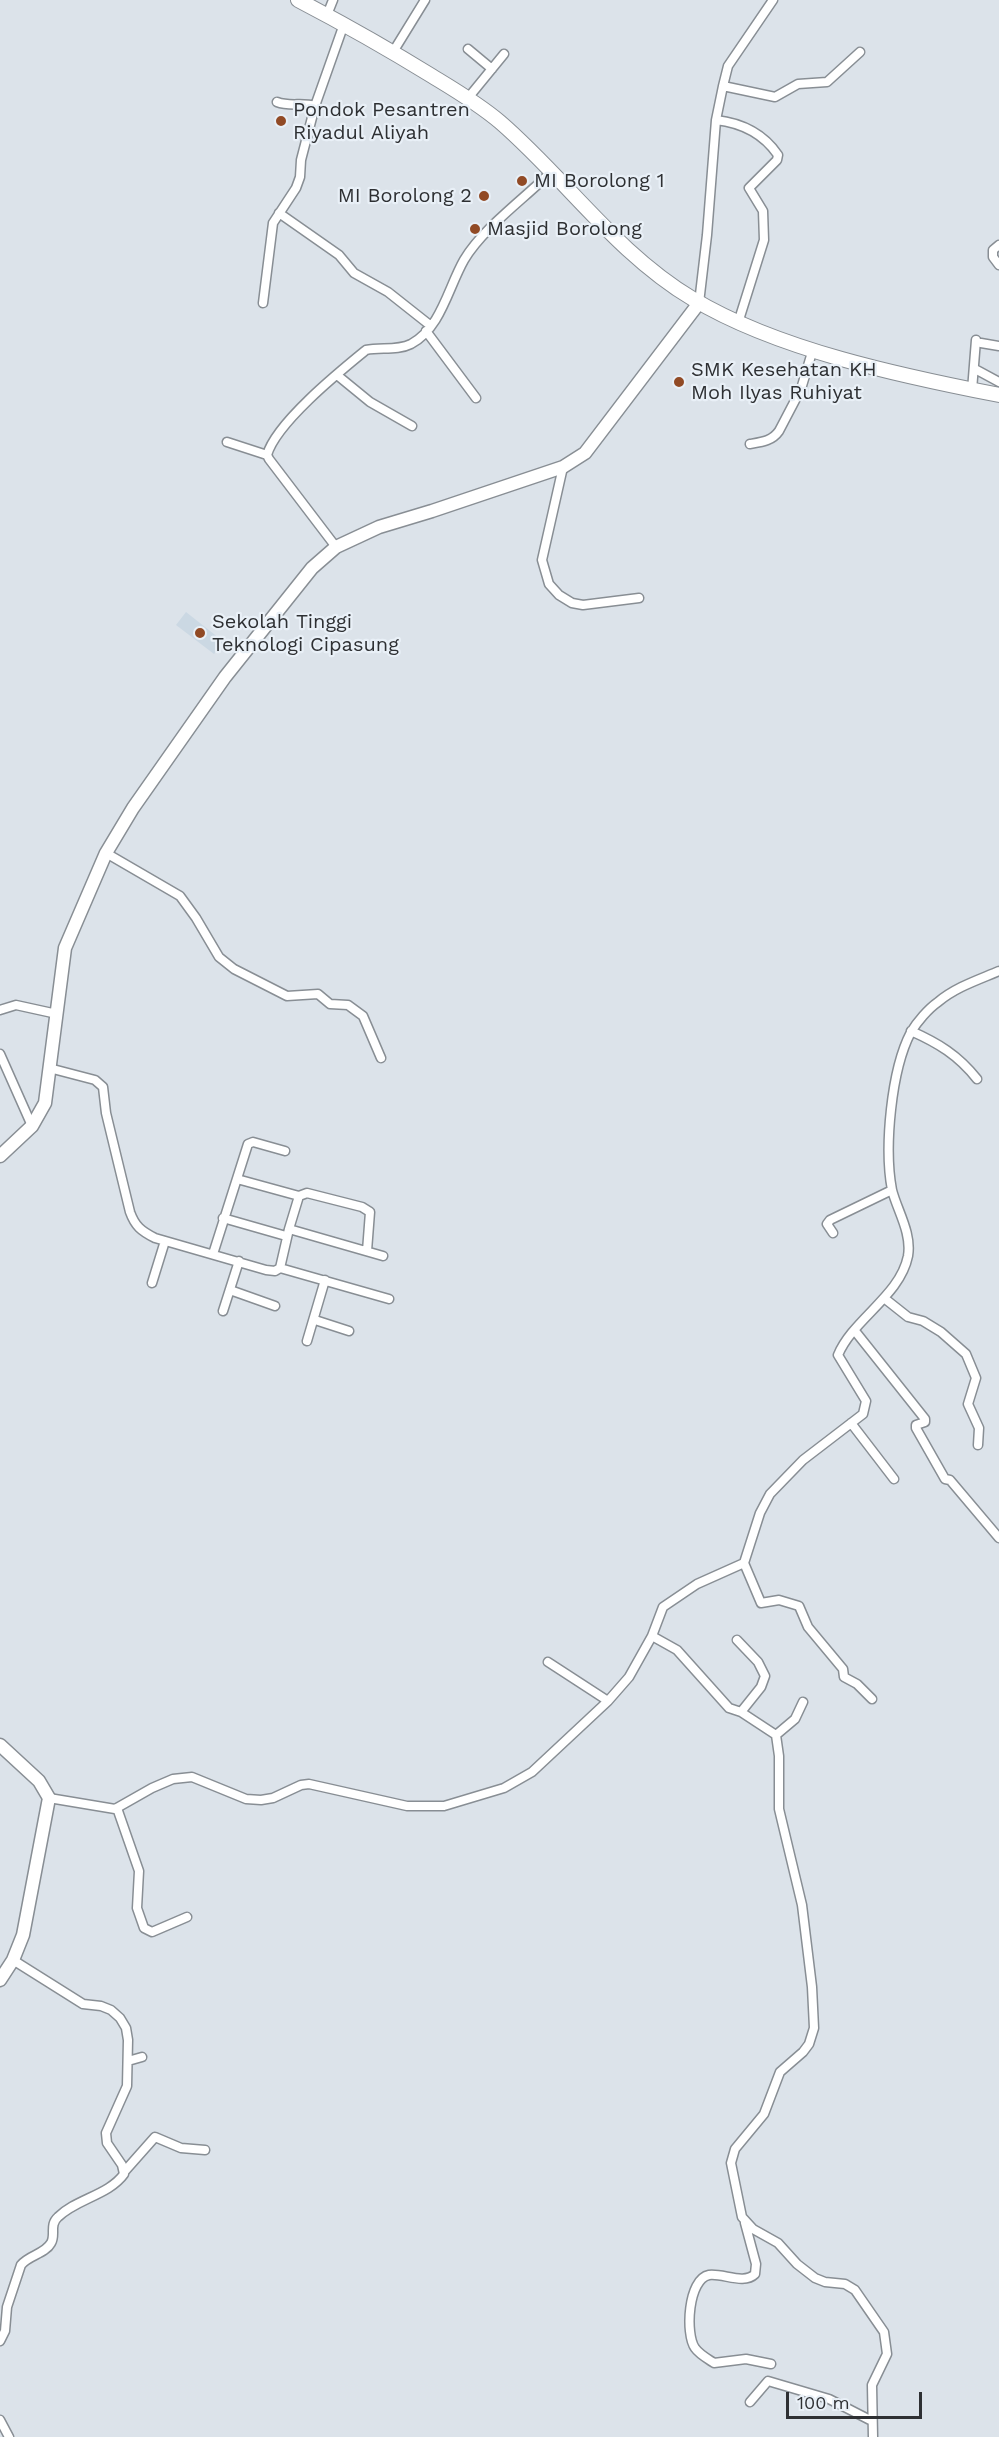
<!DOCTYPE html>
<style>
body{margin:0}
#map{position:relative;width:999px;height:2437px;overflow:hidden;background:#dce3ea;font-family:"Work Sans",sans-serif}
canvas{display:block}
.scale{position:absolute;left:786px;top:2392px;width:136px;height:27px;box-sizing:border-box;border:3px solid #2e3033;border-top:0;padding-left:8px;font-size:18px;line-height:21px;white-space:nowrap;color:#2e3033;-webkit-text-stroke:4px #e9f0f7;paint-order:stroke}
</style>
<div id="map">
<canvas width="999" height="2437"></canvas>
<div class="scale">100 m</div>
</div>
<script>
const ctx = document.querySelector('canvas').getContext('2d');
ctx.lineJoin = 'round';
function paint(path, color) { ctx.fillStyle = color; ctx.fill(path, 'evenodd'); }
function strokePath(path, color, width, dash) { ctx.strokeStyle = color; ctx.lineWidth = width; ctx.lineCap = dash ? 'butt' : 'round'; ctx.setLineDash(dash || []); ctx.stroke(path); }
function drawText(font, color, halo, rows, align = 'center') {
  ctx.font = font + ' "Work Sans",sans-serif'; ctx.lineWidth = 4.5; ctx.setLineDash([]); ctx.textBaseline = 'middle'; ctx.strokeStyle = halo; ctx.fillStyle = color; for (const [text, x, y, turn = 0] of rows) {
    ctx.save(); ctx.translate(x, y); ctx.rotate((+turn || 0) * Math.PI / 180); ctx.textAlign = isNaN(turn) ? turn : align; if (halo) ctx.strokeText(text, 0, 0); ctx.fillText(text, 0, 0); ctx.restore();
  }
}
const built = new Path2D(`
 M 186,612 L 224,642 L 214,654 L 176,625 Z`);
const minor = new Path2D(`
 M 327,15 L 333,0
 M 468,49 L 492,69
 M 393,52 L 425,0
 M 723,86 L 775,97 L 798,84 L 827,82 L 860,52
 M 468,98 L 504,54
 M 277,102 C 290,107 302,102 315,106
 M 716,120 C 742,123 763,133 778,155 L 777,160 L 749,188 L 763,211 L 764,240 L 738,323
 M 279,213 L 339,255 L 354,273 L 388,292 L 431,326
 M 999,245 L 993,250 L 993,257 L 999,265
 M 263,303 L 273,223 L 296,188 L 300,177 L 301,160 L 315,106 L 344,24
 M 699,303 L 707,235 L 716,120 L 723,86 L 728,66 L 773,0
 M 426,331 L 476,398
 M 981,343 L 999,346
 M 975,369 L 999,382
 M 337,375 L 370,402 L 412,426
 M 972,390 L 976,340
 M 227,442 L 267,455
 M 750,444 C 762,442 772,441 779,431 L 801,389 L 813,349
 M 563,467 L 542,560 L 549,584 L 559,595 L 572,603 L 583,605 L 639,598
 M 336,547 L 269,459 L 267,455 C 276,423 339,372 366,350 C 381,347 397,351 411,344 C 441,328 448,288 464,260 C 483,228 524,199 551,172
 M 106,853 L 180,896 L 196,918 L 219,957 L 234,969 L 287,996 L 318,994 L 330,1004 L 348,1005 L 363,1016 L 381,1058
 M 0,1010 L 16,1005 L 57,1014
 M 911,1031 C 938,1043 958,1055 977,1079
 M 0,1054 L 32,1126
 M 49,1068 L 95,1080 L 103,1087 L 106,1113 L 130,1212 C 135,1226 141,1231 155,1238 L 266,1270 L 275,1271 L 280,1268 L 389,1299
 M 237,1179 L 299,1196
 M 223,1218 L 286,1236
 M 289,1229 L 299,1196 L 307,1193 L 362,1207 L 370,1212 L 367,1251
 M 833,1233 L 827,1224 L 830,1220 L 892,1190
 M 213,1254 L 248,1144 L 253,1142 L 285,1151
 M 280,1268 L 289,1229 L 383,1256
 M 152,1283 L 165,1241
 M 230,1290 L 275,1306
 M 884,1298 L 908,1317 L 923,1321 L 941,1332 L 966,1354 L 976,1378 L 968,1404 L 979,1428 L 978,1445
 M 223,1311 L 239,1261
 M 315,1320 L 349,1331
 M 855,1331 L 925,1419 L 925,1422 L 916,1425 L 916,1428 L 945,1479 L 950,1480 L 999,1538
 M 307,1341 L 325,1280
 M 851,1423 L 894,1479
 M 744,1563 L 761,1603 L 779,1600 L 799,1606 L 808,1627 L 843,1669 L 844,1677 L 857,1684 L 872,1699
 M 652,1636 L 677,1650 L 729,1708 L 741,1712 L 776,1735 L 779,1756 L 779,1809 L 802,1905 L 812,1987 L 814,2028 L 809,2044 L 803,2052 L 780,2072 L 764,2114 L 735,2149 L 731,2163 L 742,2217 L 753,2229 L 778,2243 L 797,2264 L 815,2278 L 825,2282 L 845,2284 L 855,2290 L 884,2332 L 887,2354 L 872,2385 L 873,2437
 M 737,1640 L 758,1662 L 765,1676 L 761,1687 L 741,1712
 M 548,1662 L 608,1701
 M 776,1735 L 795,1719 L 803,1702
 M 49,1798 L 115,1809 L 152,1788 L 173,1779 L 192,1777 L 246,1799 L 261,1800 L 273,1798 L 301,1785 L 309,1784 L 407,1806 L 444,1806 L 504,1788 L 532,1772 L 608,1701 L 629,1677 L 652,1636 L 663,1607 L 697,1584 L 744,1563 L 760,1513 L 770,1494 L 803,1460 L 863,1414 L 866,1401 L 838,1355 C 853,1319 900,1296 908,1256 C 912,1233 897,1210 892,1190 C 884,1148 891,1070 911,1032 C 917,1022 928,1009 938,1002 C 956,987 978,980 999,971
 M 117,1808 L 139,1871 L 137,1908 L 144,1928 L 152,1932 L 187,1917
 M 128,2061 L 142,2057
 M 124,2172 L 155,2137 L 181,2148 L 205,2150
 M 745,2223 L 756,2264 L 755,2274 C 744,2285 723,2273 709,2275 C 688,2279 685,2334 695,2348 C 699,2354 708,2359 714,2363 L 746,2359 L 771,2364
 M 0,2341 L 5,2331 L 7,2307 L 21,2265 C 29,2255 45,2254 51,2243 C 56,2235 49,2225 58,2217 C 76,2199 109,2195 124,2174 L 122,2165 L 107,2143 L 106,2133 L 127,2086 L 128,2040 L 126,2028 L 120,2018 L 111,2010 L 101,2006 L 83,2004 L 13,1960
 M 750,2402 L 768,2381 L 829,2399 L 872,2421
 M 0,2420 L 9,2437`);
const secondary = new Path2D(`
 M 0,1156 L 32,1126 L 45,1103 L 65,948 L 106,853 L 133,808 L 225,677 L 312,568 L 336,547 L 379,527 L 432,511 L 563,467 L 585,453 L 699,303
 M 0,1745 L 39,1781 L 49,1798 L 23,1935 L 13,1960 L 0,1980`);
const primary = new Path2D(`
 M 298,0 C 344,24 388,49 432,76 C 455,90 479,104 500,122 C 566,179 616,253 693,299 C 778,350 902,376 999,395`);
const markers = [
 [281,121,6,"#914a25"],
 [522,181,6,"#914a25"],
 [484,196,6,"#914a25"],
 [475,229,6,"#914a25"],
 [679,382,6,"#914a25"],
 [200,633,6,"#914a25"]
];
const poiNames = [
 ["Pondok Pesantren",293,110],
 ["Riyadul Aliyah",293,133],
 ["MI Borolong 1",534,181],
 ["MI Borolong 2",472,196,"right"],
 ["Masjid Borolong",487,229],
 ["SMK Kesehatan KH",691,370],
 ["Moh Ilyas Ruhiyat",691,393],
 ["Sekolah Tinggi",212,622],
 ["Teknologi Cipasung",212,645]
];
paint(built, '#cbd8e3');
strokePath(minor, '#888e94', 11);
strokePath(secondary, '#888e94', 15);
strokePath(primary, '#888e94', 16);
strokePath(minor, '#fff', 8);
strokePath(secondary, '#fff', 12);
strokePath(primary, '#fff', 14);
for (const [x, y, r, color] of markers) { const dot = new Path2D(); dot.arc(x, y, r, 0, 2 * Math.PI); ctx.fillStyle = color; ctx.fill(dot); strokePath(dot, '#e9f0f7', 2); }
drawText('20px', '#2e3033', '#e9f0f7', poiNames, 'left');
</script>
